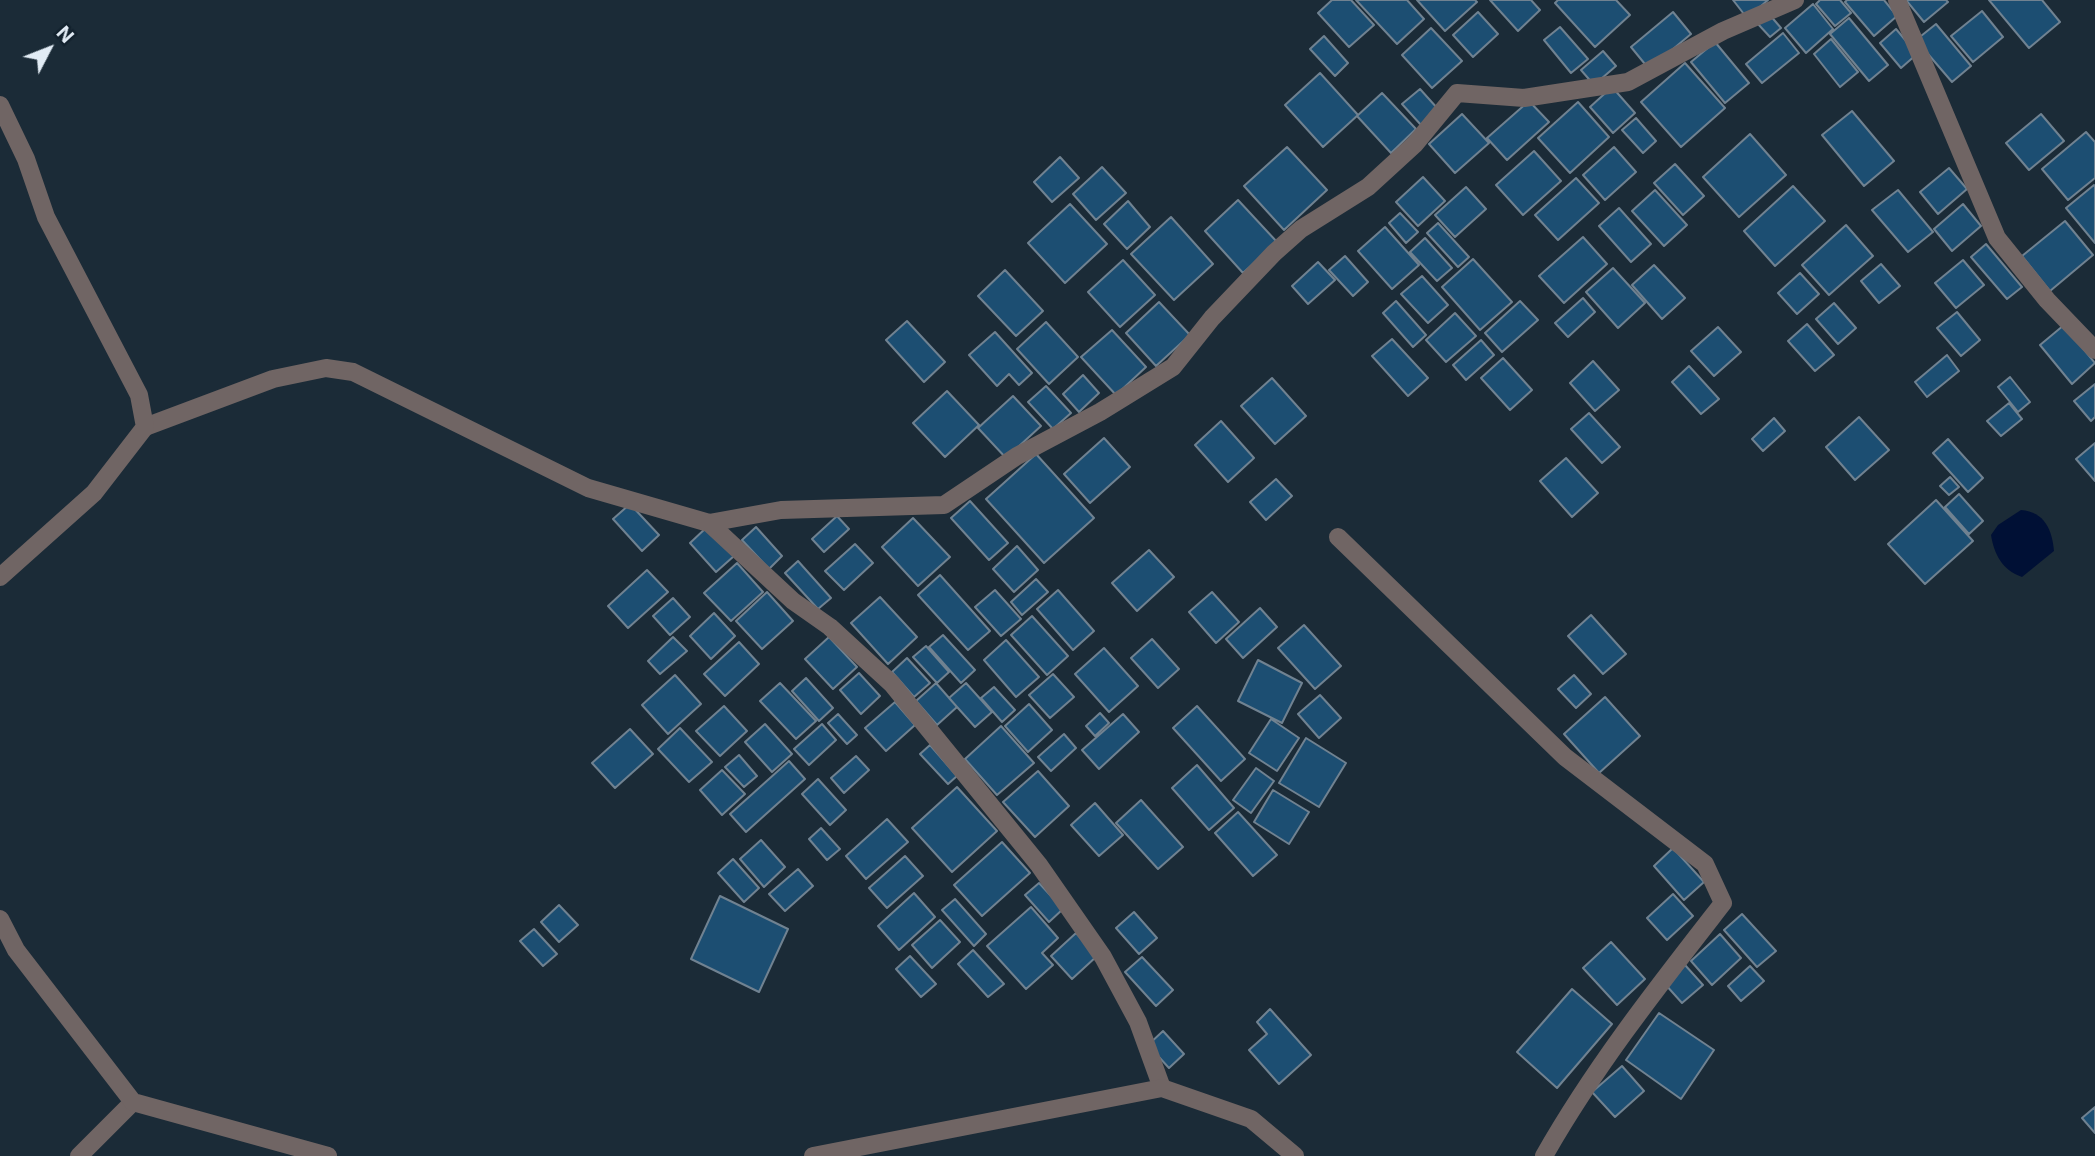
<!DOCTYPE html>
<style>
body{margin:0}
#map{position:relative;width:2095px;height:1156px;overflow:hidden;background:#1b2b37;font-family:Inter,sans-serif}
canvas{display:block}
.north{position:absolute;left:14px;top:14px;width:70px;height:70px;-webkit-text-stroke:5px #12212d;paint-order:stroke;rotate:48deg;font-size:19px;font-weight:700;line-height:28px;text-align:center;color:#e2ecf5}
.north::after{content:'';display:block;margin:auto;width:24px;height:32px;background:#e2ecf5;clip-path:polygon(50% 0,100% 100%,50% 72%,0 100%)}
</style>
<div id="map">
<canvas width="2095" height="1156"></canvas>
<div class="north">N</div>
</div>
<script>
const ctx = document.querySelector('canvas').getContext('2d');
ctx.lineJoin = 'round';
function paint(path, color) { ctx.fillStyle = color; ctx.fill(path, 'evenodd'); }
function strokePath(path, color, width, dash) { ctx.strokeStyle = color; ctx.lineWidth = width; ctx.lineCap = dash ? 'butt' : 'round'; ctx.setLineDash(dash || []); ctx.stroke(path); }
const water = new Path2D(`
 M 2021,510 C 2045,512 2052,530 2054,551 L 2022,577 C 2002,570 1994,554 1991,535 L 1998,525 Z`);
const building = new Path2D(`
 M 1332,0 L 1351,0 L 1374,25 L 1349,47 L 1318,13 Z
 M 1356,0 L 1407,0 L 1424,19 L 1397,44 Z
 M 1417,0 L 1475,0 L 1477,2 L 1445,31 Z
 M 1490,0 L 1531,0 L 1540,10 L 1518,31 Z
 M 1558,0 L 1616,0 L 1630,15 L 1595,47 L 1555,3 Z
 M 1733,0 L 1768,0 L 1747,18 Z
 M 1820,0 L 1840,0 L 1851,13 L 1835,26 L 1816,4 Z
 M 1847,0 L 1884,0 L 1897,16 L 1874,36 L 1845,2 Z
 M 1906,0 L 1946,0 L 1948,2 L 1924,22 Z
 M 1989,0 L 2042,0 L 2060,22 L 2029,48 Z
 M 1813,4 L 1833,29 L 1806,53 L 1785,28 Z
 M 1982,11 L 2003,37 L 1973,62 L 1951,36 Z
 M 1478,12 L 1498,34 L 1473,57 L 1453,35 Z
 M 1673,12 L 1691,34 L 1649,69 L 1631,47 Z
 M 1769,14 L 1781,28 L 1770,37 L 1758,24 Z
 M 1849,18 L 1888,65 L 1869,81 L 1830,34 Z
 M 1936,24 L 1971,66 L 1952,82 L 1916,40 Z
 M 1560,27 L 1588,59 L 1571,73 L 1544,40 Z
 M 1431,28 L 1462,61 L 1432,88 L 1402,55 Z
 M 1896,29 L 1917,54 L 1901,68 L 1880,43 Z
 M 1783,33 L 1799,53 L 1762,83 L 1746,64 Z
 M 1324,36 L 1348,63 L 1335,76 L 1310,49 Z
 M 1831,39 L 1858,72 L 1840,87 L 1814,54 Z
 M 1715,42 L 1749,83 L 1725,103 L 1691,62 Z
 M 1603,51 L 1616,66 L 1594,85 L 1581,70 Z
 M 1685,63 L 1725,108 L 1681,147 L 1641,102 Z
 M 1320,73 L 1358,115 L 1323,147 L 1285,105 Z
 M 1612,87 L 1635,113 L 1613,133 L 1590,107 Z
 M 1420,89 L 1438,109 L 1421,125 L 1402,104 Z
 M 1382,93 L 1416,129 L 1391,153 L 1357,116 Z
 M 1529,101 L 1549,122 L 1507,160 L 1487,138 Z
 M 1578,102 L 1609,137 L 1570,173 L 1538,138 Z
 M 1852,111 L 1894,161 L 1864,186 L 1822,135 Z
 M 1462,114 L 1489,143 L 1455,173 L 1429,144 Z
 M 2041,114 L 2064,141 L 2029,170 L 2006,143 Z
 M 1636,118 L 1656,141 L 1643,153 L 1622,130 Z
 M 2086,132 L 2095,142 L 2095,178 L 2068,200 L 2042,169 Z
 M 1750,134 L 1786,175 L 1739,217 L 1703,177 Z
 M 1287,147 L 1327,190 L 1284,230 L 1244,186 Z
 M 1614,147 L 1636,172 L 1605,200 L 1583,175 Z
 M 1534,151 L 1561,181 L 1523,215 L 1496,185 Z
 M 1060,157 L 1079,178 L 1052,202 L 1034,182 Z
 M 1675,164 L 1704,196 L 1683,215 L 1654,183 Z
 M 1102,167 L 1126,193 L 1096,220 L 1073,194 Z
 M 1949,168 L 1967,189 L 1938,214 L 1920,192 Z
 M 1423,177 L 1445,201 L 1418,226 L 1396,202 Z
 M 1576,178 L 1599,203 L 1558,240 L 1535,215 Z
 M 2094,185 L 2095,186 L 2095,243 L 2066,208 Z
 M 1793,186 L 1825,221 L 1775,266 L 1744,231 Z
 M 1466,187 L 1486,209 L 1455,237 L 1435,215 Z
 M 1655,190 L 1687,225 L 1664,246 L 1632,211 Z
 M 1898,190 L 1933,232 L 1908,252 L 1872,210 Z
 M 1238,200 L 1277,242 L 1243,273 L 1205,231 Z
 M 1128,201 L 1150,227 L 1127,249 L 1104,224 Z
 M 1070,204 L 1107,244 L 1065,283 L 1028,243 Z
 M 1963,204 L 1981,226 L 1952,251 L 1934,229 Z
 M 1619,208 L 1651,244 L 1631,262 L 1599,226 Z
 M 1400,213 L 1418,232 L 1406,243 L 1389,223 Z
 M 1171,217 L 1213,264 L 1174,300 L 1131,254 Z
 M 2065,221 L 2093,255 L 2050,291 L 2022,256 Z
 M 1438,223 L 1469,257 L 1458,267 L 1427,233 Z
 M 1846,225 L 1873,256 L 1829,295 L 1802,265 Z
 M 1385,227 L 1419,265 L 1392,289 L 1358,251 Z
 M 1583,237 L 1607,264 L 1564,303 L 1539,276 Z
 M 1425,238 L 1452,268 L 1437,281 L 1410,252 Z
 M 1986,244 L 2022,287 L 2007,299 L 1971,257 Z
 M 1345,256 L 1368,282 L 1353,296 L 1329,270 Z
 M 1473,259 L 1512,302 L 1480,330 L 1442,287 Z
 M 1123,260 L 1155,295 L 1120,327 L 1088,292 Z
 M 1963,260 L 1984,285 L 1956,308 L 1935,283 Z
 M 1318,262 L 1335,280 L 1308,304 L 1292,286 Z
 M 1881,264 L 1900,286 L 1879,303 L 1861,281 Z
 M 1654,265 L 1685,298 L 1662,319 L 1632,285 Z
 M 1613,268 L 1645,303 L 1618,328 L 1586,292 Z
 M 1005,270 L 1043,311 L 1016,336 L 978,296 Z
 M 1800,273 L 1819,294 L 1797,314 L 1778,293 Z
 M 1422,276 L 1448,305 L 1428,323 L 1401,294 Z
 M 1583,298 L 1595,312 L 1568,337 L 1555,323 Z
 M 1396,301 L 1426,335 L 1413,347 L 1383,313 Z
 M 1520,301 L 1538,320 L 1502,352 L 1485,333 Z
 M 1159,302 L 1190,335 L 1156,366 L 1126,333 Z
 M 1834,303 L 1856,328 L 1838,344 L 1816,319 Z
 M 1957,312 L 1980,340 L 1961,356 L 1937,328 Z
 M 1455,313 L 1476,336 L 1446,362 L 1426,340 Z
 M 907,321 L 945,362 L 924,382 L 886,340 Z
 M 1046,322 L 1078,357 L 1049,384 L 1017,349 Z
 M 1807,324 L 1834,355 L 1815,371 L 1788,341 Z
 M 2064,325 L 2095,363 L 2072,384 L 2040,345 Z
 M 1718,327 L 1741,352 L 1714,376 L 1691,351 Z
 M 1112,330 L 1146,367 L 1116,395 L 1081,357 Z
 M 995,332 L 1032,373 L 1019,385 L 1009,374 L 997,386 L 969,355 Z
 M 1392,339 L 1428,378 L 1408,396 L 1372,356 Z
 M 1481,340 L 1494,355 L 1466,380 L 1453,365 Z
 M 1947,355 L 1959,371 L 1927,397 L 1915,382 Z
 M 1503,358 L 1532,390 L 1510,410 L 1481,378 Z
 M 1593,361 L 1619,390 L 1595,411 L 1570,383 Z
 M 1689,366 L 1719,399 L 1701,414 L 1672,382 Z
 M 1083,375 L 1099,393 L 1079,412 L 1063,394 Z
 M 2010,377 L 2030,402 L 2018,412 L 1998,387 Z
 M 1272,378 L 1306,416 L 1275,444 L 1241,406 Z
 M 2095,384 L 2095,417 L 2091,421 L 2074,401 Z
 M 1046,386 L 1071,413 L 1053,429 L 1028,402 Z
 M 947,391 L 979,425 L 945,457 L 913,423 Z
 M 1013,396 L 1041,426 L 1006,458 L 978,428 Z
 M 2009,403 L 2022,419 L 2001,436 L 1987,421 Z
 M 1589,413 L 1620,447 L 1602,463 L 1571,429 Z
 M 1859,417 L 1889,450 L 1855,480 L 1826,447 Z
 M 1774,418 L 1785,431 L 1763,451 L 1752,439 Z
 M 1221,421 L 1254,458 L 1228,482 L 1195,445 Z
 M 1104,438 L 1130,467 L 1090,503 L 1064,474 Z
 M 1948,439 L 1983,478 L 1968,492 L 1933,453 Z
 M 2095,443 L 2095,481 L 2076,459 Z
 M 1036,454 L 1094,518 L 1044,563 L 986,499 Z
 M 1566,458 L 1598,493 L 1572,517 L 1540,481 Z
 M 1950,477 L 1959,487 L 1949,495 L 1940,486 Z
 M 1276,479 L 1292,496 L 1266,520 L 1250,502 Z
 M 1959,494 L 1983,521 L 1969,534 L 1945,507 Z
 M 1936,500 L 1973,541 L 1925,584 L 1888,544 Z
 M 970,501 L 1008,543 L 989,560 L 951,518 Z
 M 630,504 L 659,535 L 642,551 L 613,519 Z
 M 837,516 L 849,529 L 824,552 L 812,539 Z
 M 913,518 L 950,557 L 918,586 L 882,547 Z
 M 707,527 L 734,556 L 716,572 L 690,543 Z
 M 756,527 L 782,556 L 769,569 L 742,540 Z
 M 855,544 L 873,563 L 844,590 L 825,571 Z
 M 1017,546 L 1038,570 L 1014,592 L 993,569 Z
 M 1149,550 L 1174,577 L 1137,611 L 1112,583 Z
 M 798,561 L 831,598 L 818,609 L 785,573 Z
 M 737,563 L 763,592 L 731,621 L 704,593 Z
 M 647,570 L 668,592 L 628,628 L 608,606 Z
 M 940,575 L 990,631 L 968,650 L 918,595 Z
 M 1036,579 L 1048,592 L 1022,615 L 1011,602 Z
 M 995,590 L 1021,619 L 1001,636 L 975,607 Z
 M 1058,590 L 1094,631 L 1073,650 L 1037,609 Z
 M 767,592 L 793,621 L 762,649 L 736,621 Z
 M 1212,592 L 1239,622 L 1216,643 L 1189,612 Z
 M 880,597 L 917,637 L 888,664 L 851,623 Z
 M 673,598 L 690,617 L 670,635 L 653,616 Z
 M 1260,608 L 1277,627 L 1243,658 L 1226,639 Z
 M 714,613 L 735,636 L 711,659 L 690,636 Z
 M 1591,615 L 1626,654 L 1603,674 L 1568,636 Z
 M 1032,616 L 1068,656 L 1047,675 L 1011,635 Z
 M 1304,625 L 1341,666 L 1315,689 L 1278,648 Z
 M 943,635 L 975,670 L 961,683 L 929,647 Z
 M 673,637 L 687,651 L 660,674 L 648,661 Z
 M 829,637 L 857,667 L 833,689 L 805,659 Z
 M 1152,639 L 1179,669 L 1158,688 L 1131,658 Z
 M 1006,640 L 1039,677 L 1016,697 L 984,660 Z
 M 739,642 L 759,664 L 725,696 L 704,674 Z
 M 926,646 L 949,672 L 937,683 L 913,657 Z
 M 1104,648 L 1138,686 L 1109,712 L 1075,674 Z
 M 907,658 L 930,683 L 914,697 L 892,672 Z
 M 1258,660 L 1302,683 L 1282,723 L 1238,701 Z
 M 859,673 L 880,696 L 861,714 L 840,690 Z
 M 1053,674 L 1074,697 L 1050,718 L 1029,695 Z
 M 675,675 L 701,704 L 668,734 L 642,705 Z
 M 1574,675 L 1591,694 L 1576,708 L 1558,689 Z
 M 806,678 L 833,708 L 819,721 L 792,691 Z
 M 780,683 L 816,721 L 796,739 L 760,701 Z
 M 936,683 L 957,707 L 937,725 L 916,701 Z
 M 966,683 L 992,712 L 975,727 L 949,698 Z
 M 994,687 L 1015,710 L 1002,722 L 981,698 Z
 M 1320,695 L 1341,718 L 1319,738 L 1298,714 Z
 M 1605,697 L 1640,736 L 1599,773 L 1564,734 Z
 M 895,702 L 915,725 L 886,751 L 865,728 Z
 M 1029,704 L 1052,730 L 1028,752 L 1005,726 Z
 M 724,706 L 747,731 L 720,756 L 696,731 Z
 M 1197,706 L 1245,759 L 1221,781 L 1173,728 Z
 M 1100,713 L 1109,723 L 1095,736 L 1086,726 Z
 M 838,714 L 857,735 L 847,744 L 828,723 Z
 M 1123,714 L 1139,732 L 1099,769 L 1082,750 Z
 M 1271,719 L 1299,738 L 1277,771 L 1249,753 Z
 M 765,724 L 792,754 L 772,772 L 745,742 Z
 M 822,724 L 836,740 L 809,765 L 794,749 Z
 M 1001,726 L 1034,763 L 997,795 L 965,759 Z
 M 680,728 L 712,762 L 689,782 L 658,749 Z
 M 630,729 L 653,754 L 615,788 L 592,763 Z
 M 1064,734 L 1076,748 L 1051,771 L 1038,757 Z
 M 1306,738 L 1346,763 L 1319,807 L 1279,783 Z
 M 930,745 L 957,776 L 948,784 L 920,754 Z
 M 739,755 L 757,776 L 744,787 L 725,767 Z
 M 856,756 L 869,770 L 844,793 L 831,778 Z
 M 789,761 L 805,779 L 746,832 L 730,814 Z
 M 1197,765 L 1234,808 L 1209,830 L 1172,788 Z
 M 1256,768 L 1274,781 L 1251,813 L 1233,800 Z
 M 722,770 L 745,794 L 722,815 L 700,790 Z
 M 1038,771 L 1069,806 L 1035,837 L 1003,802 Z
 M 818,779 L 846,810 L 830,825 L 802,794 Z
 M 957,787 L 997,831 L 952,872 L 912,828 Z
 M 1273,790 L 1309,812 L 1289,844 L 1254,822 Z
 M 1141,800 L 1183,847 L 1158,869 L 1116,823 Z
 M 1095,803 L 1123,835 L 1099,856 L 1071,825 Z
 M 1238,812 L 1277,855 L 1253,876 L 1215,833 Z
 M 887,819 L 908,842 L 866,879 L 846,856 Z
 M 821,828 L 840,849 L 827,860 L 809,839 Z
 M 761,840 L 785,867 L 764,887 L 740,859 Z
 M 1002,842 L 1030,873 L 982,916 L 954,885 Z
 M 1673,848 L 1704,882 L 1684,900 L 1654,866 Z
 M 905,856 L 923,876 L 887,908 L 869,888 Z
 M 733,859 L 759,888 L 744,902 L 718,873 Z
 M 798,869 L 813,886 L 785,911 L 769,894 Z
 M 1039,883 L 1063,909 L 1049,922 L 1025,895 Z
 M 914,893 L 935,917 L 899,950 L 878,926 Z
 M 1673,894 L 1693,916 L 1667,940 L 1647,918 Z
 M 720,896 L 788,929 L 759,992 L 691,959 Z
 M 955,899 L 986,934 L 974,946 L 942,910 Z
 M 559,905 L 578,925 L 559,942 L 541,922 Z
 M 1031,907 L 1058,938 L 1042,953 L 1053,965 L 1026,989 L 987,946 Z
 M 1134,912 L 1157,938 L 1139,954 L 1116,928 Z
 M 1742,914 L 1776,951 L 1757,967 L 1724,930 Z
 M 940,920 L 960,942 L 932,968 L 912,945 Z
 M 534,929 L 557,954 L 543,966 L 520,941 Z
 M 1076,933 L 1097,956 L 1072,979 L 1051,956 Z
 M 1720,934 L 1741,958 L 1712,985 L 1691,961 Z
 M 1611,942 L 1645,979 L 1617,1005 L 1583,968 Z
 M 973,950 L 1004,984 L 988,997 L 958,964 Z
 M 910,956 L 936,984 L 921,997 L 896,969 Z
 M 1142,957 L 1173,990 L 1156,1006 L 1125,972 Z
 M 1685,965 L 1703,985 L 1682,1003 L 1665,984 Z
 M 1750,966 L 1764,981 L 1741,1001 L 1728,986 Z
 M 1572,989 L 1612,1024 L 1557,1088 L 1517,1052 Z
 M 1270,1009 L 1311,1055 L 1279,1084 L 1249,1050 L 1267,1034 L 1257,1022 Z
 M 1659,1013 L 1714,1050 L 1681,1099 L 1626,1060 Z
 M 1163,1031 L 1184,1054 L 1169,1068 L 1148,1045 Z
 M 1622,1066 L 1644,1091 L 1615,1117 L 1592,1092 Z
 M 2095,1107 L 2095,1133 L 2082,1118 Z`);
const minor = new Path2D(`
 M 1897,0 L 1997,238 L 2047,300 L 2095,350
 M 145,427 L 273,379 L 326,368 L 353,372 L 588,488 L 709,523 L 793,601 L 830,627 L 892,684 L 1039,865 L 1103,957 L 1138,1022 L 1162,1088
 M 709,523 L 781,510 L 944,505 L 1017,456 L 1100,412 L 1173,367 L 1212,318 L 1274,253 L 1301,229 L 1368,187 L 1415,144 L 1457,93 L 1524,98 L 1628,82 L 1723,31 L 1795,0
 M 1338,537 L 1565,757 L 1705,864 L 1723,903 C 1660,984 1595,1066 1544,1156
 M 79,1156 L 133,1102`);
const tertiary = new Path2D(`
 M 0,105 L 26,159 L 46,217 L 139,395 L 145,427 L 94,493 L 0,577
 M 0,919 L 16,950 L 133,1102 L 328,1156
 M 813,1156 L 1162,1088 L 1251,1119 L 1295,1156`);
paint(water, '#001035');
paint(building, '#1c4e72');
strokePath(building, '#708291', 2);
strokePath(minor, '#706564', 18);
strokePath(tertiary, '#706564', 18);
</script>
